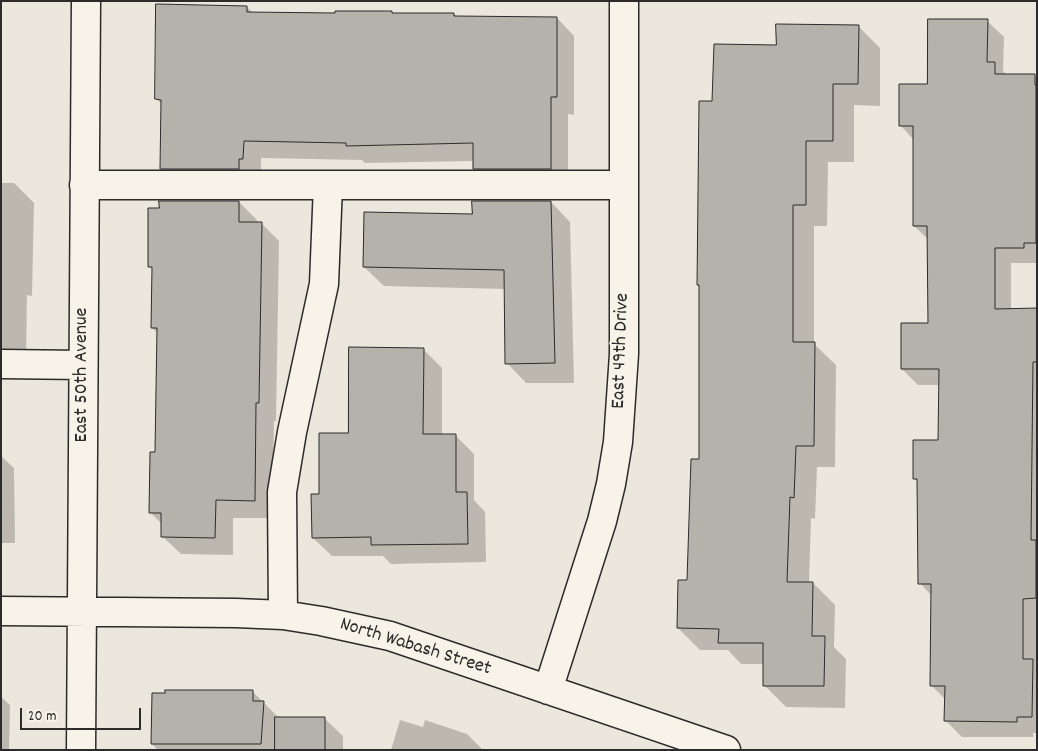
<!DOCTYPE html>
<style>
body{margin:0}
#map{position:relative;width:1038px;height:751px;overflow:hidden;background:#ebe7dd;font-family:Dekko,sans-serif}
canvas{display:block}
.frame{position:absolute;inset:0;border:2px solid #2b2b2b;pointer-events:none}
.scale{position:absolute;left:20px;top:708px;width:121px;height:22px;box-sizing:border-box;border:2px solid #2b2b2b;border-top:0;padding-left:6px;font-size:15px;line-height:18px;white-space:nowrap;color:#2b2b2b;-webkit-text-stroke:4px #f7f3e8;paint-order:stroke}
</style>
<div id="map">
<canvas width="1038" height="751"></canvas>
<div class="frame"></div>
<div class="scale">20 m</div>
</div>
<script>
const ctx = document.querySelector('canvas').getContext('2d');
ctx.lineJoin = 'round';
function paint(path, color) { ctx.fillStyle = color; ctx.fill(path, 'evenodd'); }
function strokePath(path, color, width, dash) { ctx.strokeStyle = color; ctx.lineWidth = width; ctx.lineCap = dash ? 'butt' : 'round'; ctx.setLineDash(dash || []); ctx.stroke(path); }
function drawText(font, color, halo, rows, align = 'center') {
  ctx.font = font + ' Dekko,sans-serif'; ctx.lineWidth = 4.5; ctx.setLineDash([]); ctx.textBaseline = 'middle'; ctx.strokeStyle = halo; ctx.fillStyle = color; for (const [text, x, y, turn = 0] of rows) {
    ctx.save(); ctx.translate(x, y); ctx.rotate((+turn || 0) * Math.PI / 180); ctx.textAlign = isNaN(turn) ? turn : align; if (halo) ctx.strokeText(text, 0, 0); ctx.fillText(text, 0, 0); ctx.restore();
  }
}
const shadow = new Path2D(`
 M 247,7 L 253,13 L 454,14 L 457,17 L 557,18 L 574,36 L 574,115 L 568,114 L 568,187 L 492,187 L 474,169 L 474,161 L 365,163 L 362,160 L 261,158 L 261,176 L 179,187 L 161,169 L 162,104 L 156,99 Z
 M 987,21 L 1004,37 L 1003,71 L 1007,75 L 1034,75 L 1037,78 L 1037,263 L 1011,263 L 1011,310 L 1037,310 L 1037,733 L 1033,733 L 1033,737 L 962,737 L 945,720 L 946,700 L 931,685 L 932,596 L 920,583 L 918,482 L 914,478 L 939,441 L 940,385 L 918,385 L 902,369 L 930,325 L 929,240 L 914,226 L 914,140 L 900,125 L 928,85 Z
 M 858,26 L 880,48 L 880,106 L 854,105 L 854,162 L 828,162 L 827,226 L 814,226 L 814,344 L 836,365 L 835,467 L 817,467 L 815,519 L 811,518 L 809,583 L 813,583 L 835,605 L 834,647 L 846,659 L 845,708 L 786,707 L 764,685 L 764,664 L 741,664 L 728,650 L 700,650 L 678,628 L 689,582 L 700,461 L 714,102 L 777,47 Z
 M 1,183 L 14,183 L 34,203 L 32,296 L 27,295 L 26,357 L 1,356 Z
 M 239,202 L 257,220 L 257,223 L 261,223 L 279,241 L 276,421 L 274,421 L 272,518 L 233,518 L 233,555 L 181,554 L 162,536 L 162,524 L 150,512 L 156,453 L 158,333 L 152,328 L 153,270 L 149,266 Z
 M 551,202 L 570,222 L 574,383 L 526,383 L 507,363 L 505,289 L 384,286 L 364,267 L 474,215 Z
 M 423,349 L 442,368 L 442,435 L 455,435 L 474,454 L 474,500 L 485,512 L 486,562 L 391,564 L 383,556 L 332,556 L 313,538 L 321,495 L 350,435 Z
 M 1,411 L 2,457 L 14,468 L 15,543 L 1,543 Z
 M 253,692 L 277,716 L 283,718 L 324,718 L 343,736 L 343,750 L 158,750 L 152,744 L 153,694 Z
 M 1,697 L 10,705 L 9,750 L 1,750 Z
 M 400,720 L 423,727 L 425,720 L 467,734 L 483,750 L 391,750 Z`);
const building = new Path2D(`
 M 156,4 L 247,6 L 247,12 L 335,13 L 335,11 L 392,11 L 392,13 L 454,13 L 454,16 L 557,17 L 557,97 L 551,97 L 551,169 L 473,169 L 473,143 L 346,146 L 346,143 L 244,141 L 243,159 L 239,159 L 239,169 L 160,169 L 161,100 L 155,99 Z
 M 928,19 L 988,19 L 987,62 L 995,62 L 995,74 L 1035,74 L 1035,85 L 1036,85 L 1036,243 L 1024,243 L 1024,248 L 995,248 L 995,309 L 1037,308 L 1037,362 L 1033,362 L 1031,540 L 1036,540 L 1036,598 L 1023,599 L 1023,659 L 1033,659 L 1032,717 L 1017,717 L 1017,722 L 944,721 L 945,686 L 930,686 L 931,584 L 918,584 L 917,479 L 913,479 L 913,440 L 938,440 L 939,369 L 901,369 L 901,323 L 928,323 L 927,226 L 913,226 L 913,126 L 899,126 L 899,84 L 927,84 Z
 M 776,24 L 859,25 L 858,84 L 833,84 L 833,141 L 806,141 L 806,205 L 793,205 L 793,342 L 815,342 L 814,446 L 796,446 L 794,498 L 790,497 L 787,582 L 813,582 L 812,636 L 825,636 L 824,686 L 763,686 L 763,643 L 718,643 L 719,629 L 677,628 L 678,580 L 687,580 L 691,459 L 699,459 L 699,285 L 697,285 L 699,101 L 712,101 L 714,44 L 776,45 Z
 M 159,201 L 239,201 L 239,222 L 262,222 L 259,403 L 256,403 L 255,501 L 216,500 L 215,538 L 161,537 L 161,513 L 149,513 L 150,452 L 155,452 L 157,328 L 151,328 L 152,267 L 148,267 L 148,208 L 159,208 Z
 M 472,201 L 551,201 L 555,363 L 505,364 L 504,270 L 363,267 L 364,212 L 472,214 Z
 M 349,347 L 424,348 L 423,434 L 456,434 L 456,492 L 467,492 L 468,544 L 371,545 L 371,537 L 312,538 L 311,494 L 319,494 L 319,433 L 348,433 Z
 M 165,690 L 253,690 L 253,701 L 264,701 L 261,744 L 151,744 L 152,693 L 165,693 Z
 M 275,717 L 325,717 L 325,750 L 275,750 Z`);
const minor = new Path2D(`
 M 84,185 L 624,185
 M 1,364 L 83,365
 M 1,611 L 236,613 L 283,615 L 321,621 L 390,636 L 726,750
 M 283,615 L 282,492 L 292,432 L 324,284 L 328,185
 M 548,690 L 602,521 L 611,484 L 618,442 L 624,354 L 624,1
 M 81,750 L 86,1`);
const streetNames = [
 ["East 49th Drive",622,351,-88],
 ["East 50th Avenue",83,375,-90],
 ["North Wabash Street",415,648,17]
];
paint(shadow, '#0003');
paint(building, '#b5b2ab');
strokePath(building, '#2b2b2b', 1);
strokePath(minor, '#2b2b2b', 31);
strokePath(minor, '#f7f3e8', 28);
drawText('20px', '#2b2b2b', '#f7f3e8', streetNames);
</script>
